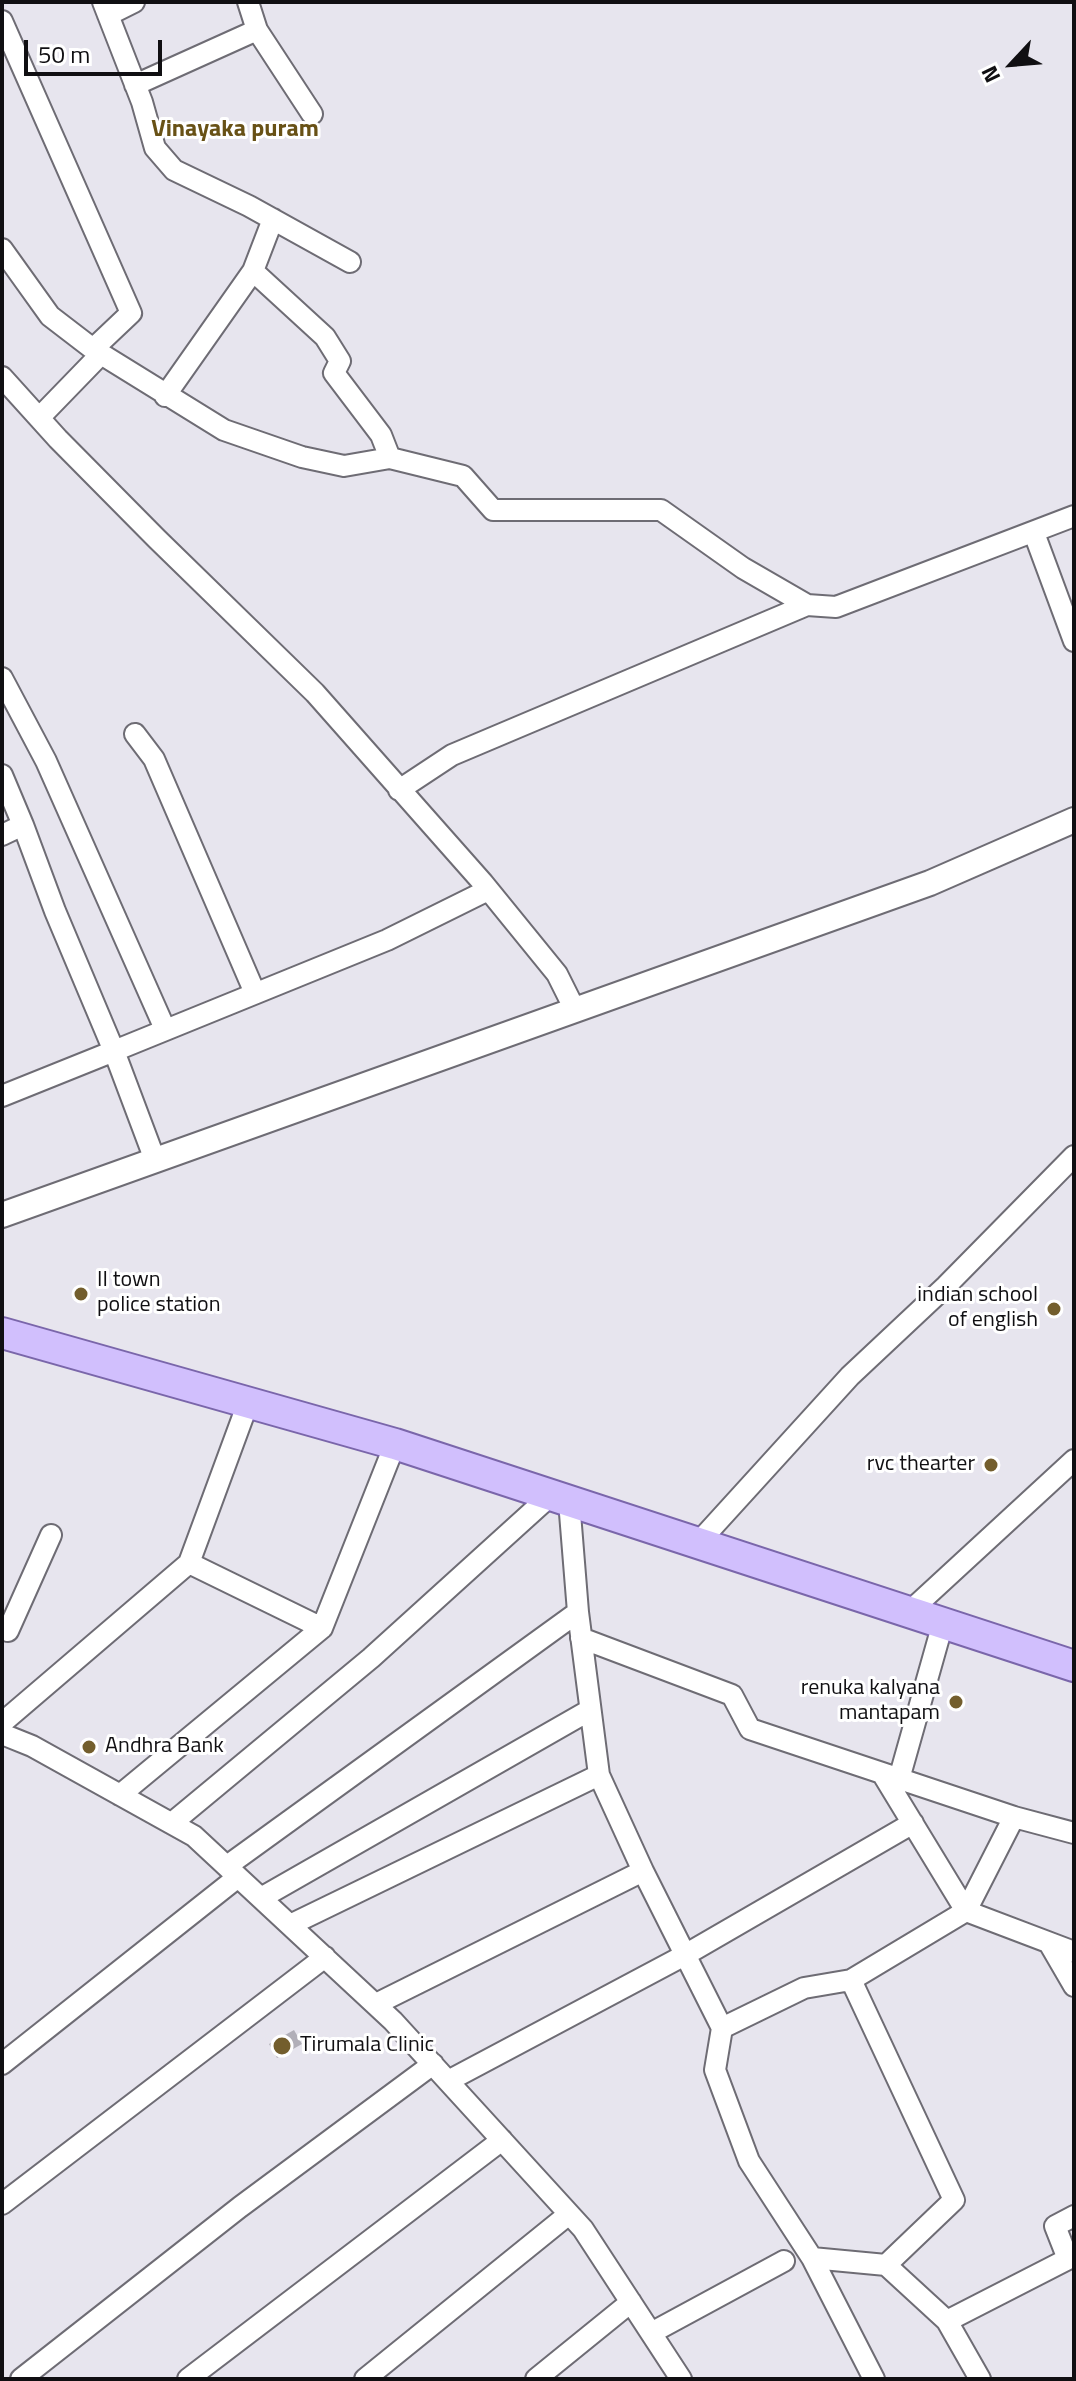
<!DOCTYPE html>
<style>
body{margin:0}
#map{position:relative;width:1076px;height:2381px;overflow:hidden;background:#e7e5ee;font-family:"Titillium Web",sans-serif}
canvas{display:block}
.frame{position:absolute;inset:0;border:4px solid #100f12;pointer-events:none}
.north{position:absolute;left:972px;top:24px;width:80px;height:80px;-webkit-text-stroke:6px #fff;paint-order:stroke;rotate:244deg;font-size:22px;font-weight:700;line-height:32px;text-align:center;color:#100f12}
.north::after{content:'';display:block;margin:auto;width:28px;height:36px;background:#100f12;clip-path:polygon(50% 0,100% 100%,50% 72%,0 100%)}
.scale{position:absolute;left:24px;top:40px;width:138px;height:36px;box-sizing:border-box;border:4px solid #100f12;border-top:0;padding-left:10px;font-size:24px;line-height:28px;white-space:nowrap;color:#100f12;-webkit-text-stroke:6px #fff;paint-order:stroke}
</style>
<div id="map">
<canvas width="1076" height="2381"></canvas>
<div class="frame"></div>
<div class="north">N</div>
<div class="scale">50 m</div>
</div>
<script>
const ctx = document.querySelector('canvas').getContext('2d');
ctx.lineJoin = 'round';
function paint(path, color) { ctx.fillStyle = color; ctx.fill(path, 'evenodd'); }
function strokePath(path, color, width, dash) { ctx.strokeStyle = color; ctx.lineWidth = width; ctx.lineCap = dash ? 'butt' : 'round'; ctx.setLineDash(dash || []); ctx.stroke(path); }
function drawText(font, color, halo, rows, align = 'center') {
  ctx.font = font + ' "Titillium Web",sans-serif'; ctx.lineWidth = 6; ctx.setLineDash([]); ctx.textBaseline = 'middle'; ctx.strokeStyle = halo; ctx.fillStyle = color; for (const [text, x, y, turn = 0] of rows) {
    ctx.save(); ctx.translate(x, y); ctx.rotate((+turn || 0) * Math.PI / 180); ctx.textAlign = isNaN(turn) ? turn : align; if (halo) ctx.strokeText(text, 0, 0); ctx.fillText(text, 0, 0); ctx.restore();
  }
}
const building = new Path2D(`
 M 294,2030 L 302,2044 L 277,2058 L 269,2044 Z`);
const minor = new Path2D(`
 M 103,2 L 142,102 L 155,148 L 174,170 L 249,206 L 350,262
 M 108,15 L 134,2
 M 2,21 L 131,313 L 93,349
 M 257,30 L 312,114
 M 135,85 L 257,30 L 248,2
 M 273,219 L 253,271 L 325,337 L 340,361 L 334,373 L 381,435 L 390,458 L 463,476 L 493,510 L 661,510 L 743,568 L 807,605 L 452,755 L 399,790
 M 2,249 L 50,316 L 93,349 L 224,430 L 302,457 L 344,466 L 390,458
 M 2,377 L 58,439 L 157,539 L 315,693 L 483,883 L 557,974 L 575,1010
 M 165,396 L 253,271
 M 39,418 L 101,354
 M 1034,533 L 1074,641
 M 807,605 L 836,607 L 1074,516
 M 2,678 L 46,761 L 165,1029
 M 135,734 L 154,759 L 255,993
 M 2,775 L 23,825
 M 2,835 L 23,825 L 55,911 L 114,1051 L 2,1096
 M 155,1160 L 114,1051 L 387,940 L 488,890
 M 569,1501 L 578,1612 L 599,1775
 M 698,1543 L 850,1376 L 946,1286 L 1074,1156
 M 189,1563 L 248,1403
 M 909,1612 L 1074,1460
 M 8,1631 L 51,1535
 M 581,1638 L 732,1695 L 750,1729 L 1014,1817 L 1074,1833
 M 2,1723 L 189,1563 L 322,1628 L 395,1444
 M 2,1734 L 32,1746 L 194,1836 L 393,2021 L 583,2229 L 681,2379
 M 882,1773 L 966,1911 L 1074,1952
 M 899,1779 L 943,1623
 M 120,1795 L 322,1628
 M 172,1823 L 371,1658 L 551,1495
 M 227,1866 L 578,1612
 M 261,1898 L 590,1710
 M 290,1925 L 599,1775 L 643,1871
 M 1049,1943 L 1074,1986
 M 376,2004 L 643,1871 L 722,2028 L 804,1988 L 851,1980 L 966,1911 L 1014,1817
 M 722,2028 L 715,2070 L 749,2161 L 812,2258 L 874,2379
 M 2,2064 L 238,1877
 M 448,2081 L 685,1955 L 913,1823
 M 2,2204 L 325,1957
 M 812,2258 L 886,2265 L 954,2200 L 851,1980
 M 886,2265 L 947,2321
 M 651,2333 L 784,2261
 M 21,2379 L 240,2207 L 433,2064
 M 188,2379 L 502,2140
 M 365,2379 L 569,2214
 M 536,2379 L 631,2302
 M 980,2379 L 947,2321 L 1068,2259 L 1055,2226 L 1074,2216`);
const tertiary = new Path2D(`
 M 2,1215 L 930,883 L 1074,820`);
const primary = new Path2D(`
 M 2,1333 L 395,1444 L 1074,1666`);
const markers = [
 [81,1294,8,"#735e2d"],
 [1054,1309,8,"#735e2d"],
 [991,1465,8,"#735e2d"],
 [956,1702,8,"#735e2d"],
 [89,1747,8,"#735e2d"],
 [282,2046,10,"#735e2d"]
];
const poiNames = [
 ["II town",97,1281],
 ["police station",97,1306],
 ["indian school",1038,1296,"right"],
 ["of english",1038,1321,"right"],
 ["rvc thearter",975,1465,"right"],
 ["renuka kalyana",940,1689,"right"],
 ["mantapam",940,1714,"right"],
 ["Andhra Bank",105,1747],
 ["Tirumala Clinic",300,2046]
];
const neighbourhoodNames = [
 ["Vinayaka puram",235,130]
];
paint(building, '#b1afb8');
strokePath(minor, '#6e6c74', 24);
strokePath(tertiary, '#6e6c74', 28);
strokePath(primary, '#7a66aa', 34);
strokePath(minor, '#fff', 20);
strokePath(tertiary, '#fff', 24);
strokePath(primary, '#d1bffd', 30);
for (const [x, y, r, color] of markers) { const dot = new Path2D(); dot.arc(x, y, r, 0, 2 * Math.PI); ctx.fillStyle = color; ctx.fill(dot); strokePath(dot, '#fff', 3); }
drawText('22px', '#100f12', '#fff', poiNames, 'left');
drawText('bold 24px', '#685116', '#fff', neighbourhoodNames);
</script>
